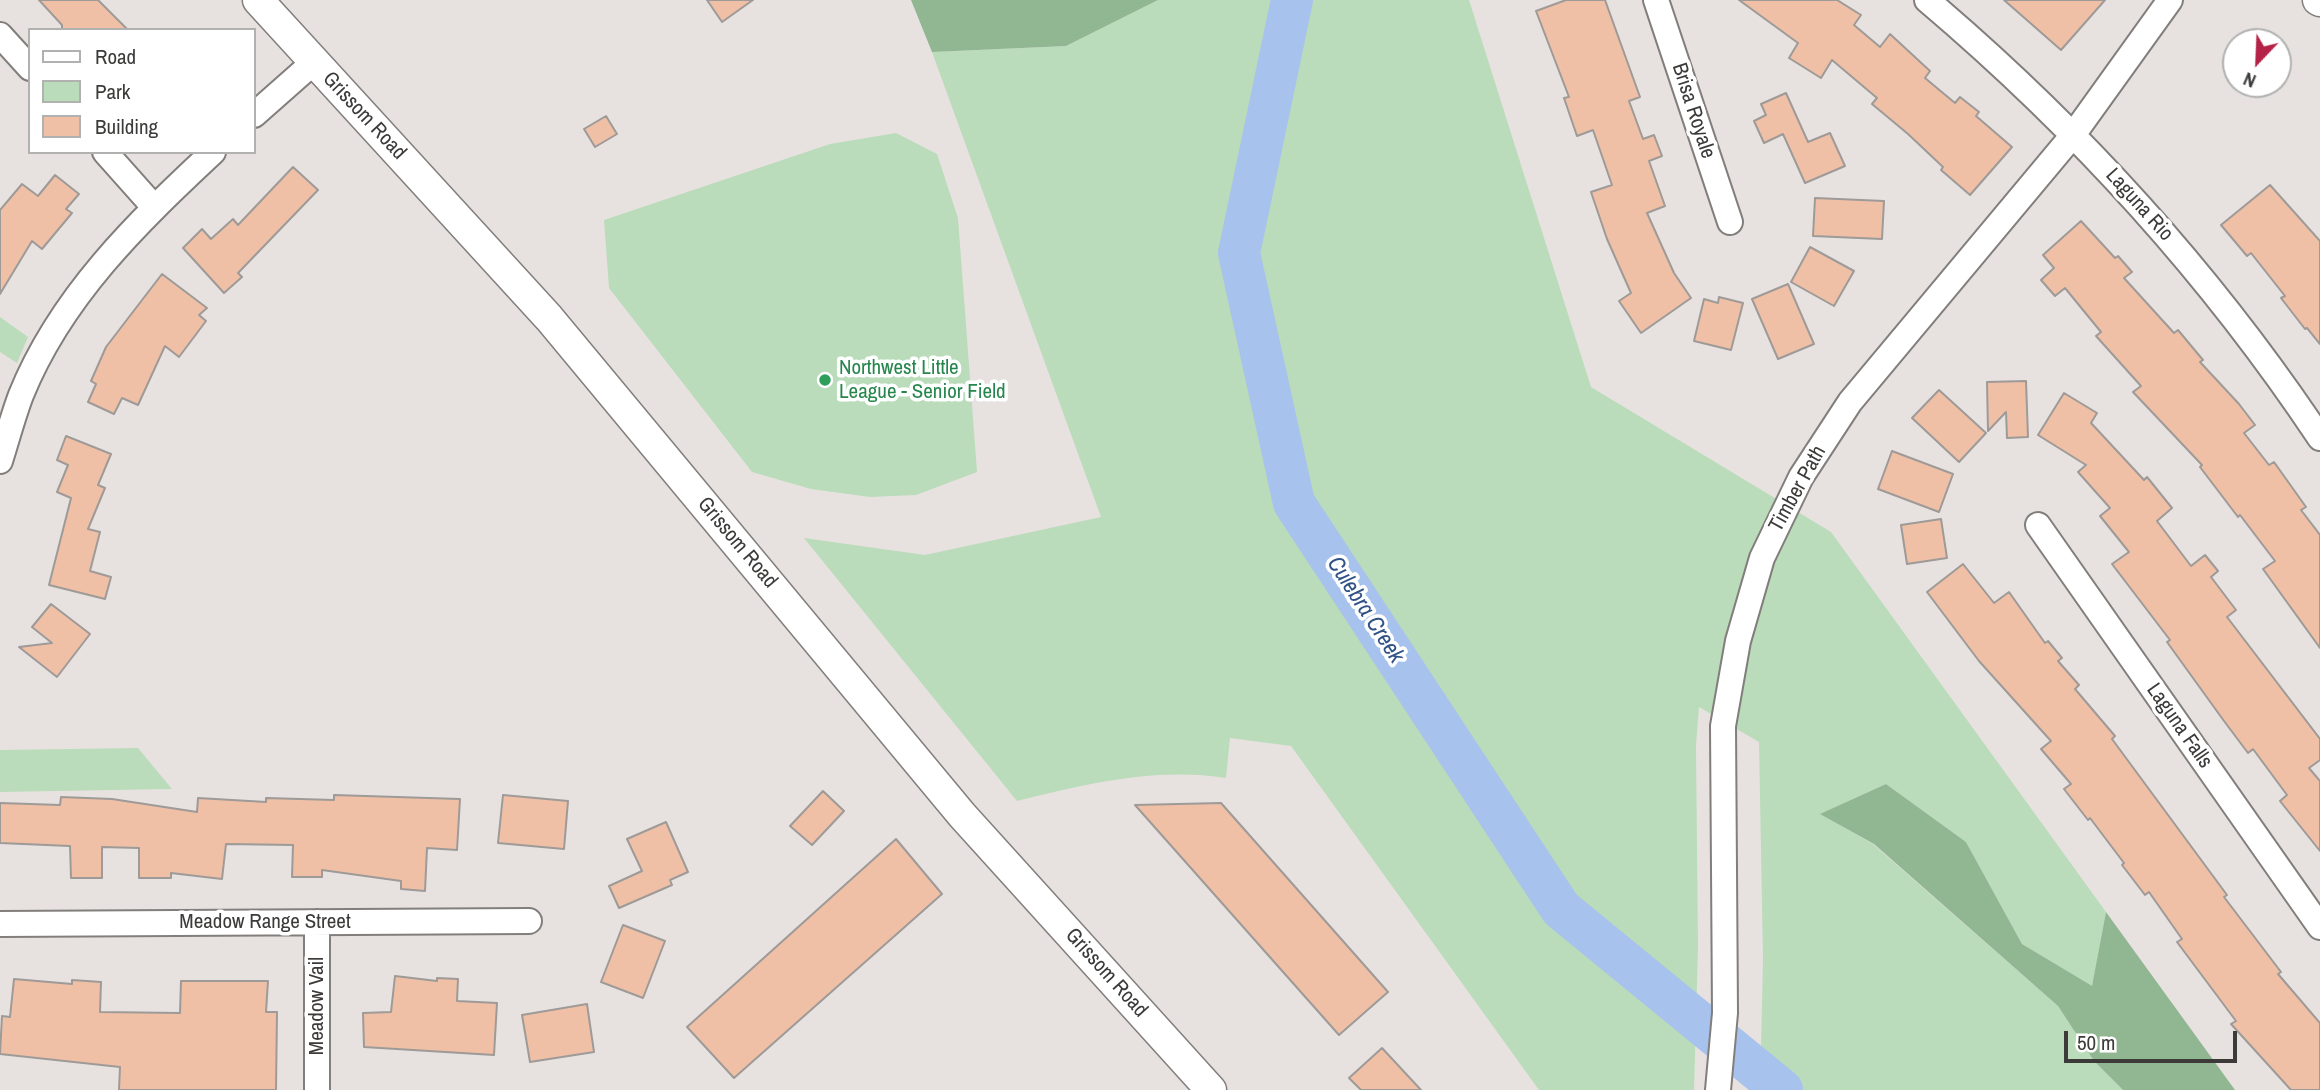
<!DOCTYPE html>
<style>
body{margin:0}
#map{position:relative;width:2320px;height:1090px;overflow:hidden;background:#e7e2e0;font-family:"Archivo Narrow",sans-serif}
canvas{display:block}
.legend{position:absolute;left:28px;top:28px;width:228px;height:126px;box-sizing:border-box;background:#fff;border:2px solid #b1b1b0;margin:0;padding:9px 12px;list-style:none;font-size:21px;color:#3c3b3a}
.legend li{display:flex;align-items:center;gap:14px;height:35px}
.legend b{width:35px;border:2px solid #b1b1b0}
.north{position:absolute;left:2222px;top:28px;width:70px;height:70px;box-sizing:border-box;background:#fff;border:2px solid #b1b1b0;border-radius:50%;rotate:203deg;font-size:19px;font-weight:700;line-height:28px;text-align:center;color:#3c3b3a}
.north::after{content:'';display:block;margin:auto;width:24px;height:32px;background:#b42347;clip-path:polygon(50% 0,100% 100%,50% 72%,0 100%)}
.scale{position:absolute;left:2064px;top:1031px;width:173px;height:32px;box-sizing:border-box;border:4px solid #3c3b3a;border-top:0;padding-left:9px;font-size:21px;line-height:24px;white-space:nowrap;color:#3c3b3a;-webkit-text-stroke:5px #fff;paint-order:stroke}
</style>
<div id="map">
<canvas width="2320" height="1090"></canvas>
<ul class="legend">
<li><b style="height:9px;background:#fff"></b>Road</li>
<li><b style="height:19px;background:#badcba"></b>Park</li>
<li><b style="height:19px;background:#f0c0a6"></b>Building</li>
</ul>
<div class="north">N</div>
<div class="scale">50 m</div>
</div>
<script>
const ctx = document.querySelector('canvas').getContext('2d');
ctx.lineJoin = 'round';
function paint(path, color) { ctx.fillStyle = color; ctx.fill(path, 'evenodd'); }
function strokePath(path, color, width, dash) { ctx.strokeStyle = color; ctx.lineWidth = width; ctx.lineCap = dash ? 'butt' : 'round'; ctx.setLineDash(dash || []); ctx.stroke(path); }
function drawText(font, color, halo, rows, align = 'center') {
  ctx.font = font + ' "Archivo Narrow",sans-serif'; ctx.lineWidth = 7; ctx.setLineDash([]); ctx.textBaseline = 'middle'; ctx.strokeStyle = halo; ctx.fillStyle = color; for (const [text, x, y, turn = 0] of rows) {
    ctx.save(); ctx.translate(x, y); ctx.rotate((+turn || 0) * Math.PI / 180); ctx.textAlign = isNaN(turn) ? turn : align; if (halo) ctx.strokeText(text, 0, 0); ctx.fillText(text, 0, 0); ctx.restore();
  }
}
const green = new Path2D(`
 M 1158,0 L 1469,0 L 1591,387 L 1831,532 L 2106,912 L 2092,987 L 2022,944 L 1966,842 L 1886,784 L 1821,814 L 1873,844 L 2058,1006 L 2094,1061 L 2123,1090 L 1760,1090 L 1763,960 L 1759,742 L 1699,707 L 1696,745 L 1698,948 L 1694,1090 L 1539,1090 L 1291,746 L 1230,738 L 1226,778 C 1156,767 1085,784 1017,801 L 804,538 L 925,555 L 1101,517 L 932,52 L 1066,46 Z
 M 896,133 L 937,154 L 958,218 L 977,472 L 916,495 L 870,497 L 811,489 L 752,472 L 609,288 L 604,220 L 830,144 Z
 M 0,317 L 28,337 L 17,363 L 0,352 Z
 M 138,748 L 172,789 L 0,792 L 0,750 Z`);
const forest = new Path2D(`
 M 911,0 L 1158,0 L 1066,46 L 932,52 Z
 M 1886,784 L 1966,842 L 2022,944 L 2092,986 L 2106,912 L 2235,1090 L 2123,1090 L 2094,1061 L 2058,1006 L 1874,844 L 1820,814 Z`);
const river = new Path2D(`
 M 1292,0 L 1239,253 L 1294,503 L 1561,909 L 1782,1090`);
const building = new Path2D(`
 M 39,0 L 98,0 L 128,30 L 62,30 L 62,25 Z
 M 707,0 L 753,0 L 722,22 Z
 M 1566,0 L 1605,0 L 1640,97 L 1629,101 L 1643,139 L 1654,135 L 1662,156 L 1649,161 L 1665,206 L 1647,213 L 1674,273 L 1691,298 L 1641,333 L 1619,301 L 1631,293 L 1607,239 L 1591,192 L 1612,185 L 1593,130 L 1577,136 L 1564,98 L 1569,97 L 1536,11 Z
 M 1739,0 L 1837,0 L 1861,15 L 1854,25 L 1880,47 L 1890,34 L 1930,71 L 1925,78 L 1955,103 L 1960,97 L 1979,112 L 1976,116 L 2012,147 L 1970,195 L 1941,170 L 1943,167 L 1908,134 L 1872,104 L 1877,98 L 1832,60 L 1821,78 L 1789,58 L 1798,43 Z
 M 2004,0 L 2105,0 L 2061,50 Z
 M 1786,93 L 1808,142 L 1830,133 L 1845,166 L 1805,183 L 1783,134 L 1764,143 L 1754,121 L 1766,115 L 1761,104 Z
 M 606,116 L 617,134 L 595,147 L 584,129 Z
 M 293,167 L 318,190 L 238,273 L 242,277 L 224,293 L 183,248 L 202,229 L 211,239 L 233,219 L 238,225 Z
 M 55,175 L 79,194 L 66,209 L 72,213 L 42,249 L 32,241 L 0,294 L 0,210 L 22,184 L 38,196 Z
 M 2270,185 L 2320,241 L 2320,344 L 2307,328 L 2305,329 L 2281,298 L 2285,296 L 2251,253 L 2247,256 L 2221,225 Z
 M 1815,198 L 1884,201 L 1882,239 L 1813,236 Z
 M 2081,221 L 2115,258 L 2118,256 L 2132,272 L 2124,278 L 2174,333 L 2178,330 L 2203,360 L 2200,362 L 2239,404 L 2255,425 L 2244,433 L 2269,465 L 2274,462 L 2306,507 L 2301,510 L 2320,535 L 2320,648 L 2263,569 L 2275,561 L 2240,515 L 2238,517 L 2200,467 L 2202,465 L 2133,392 L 2141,386 L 2096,336 L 2101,332 L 2065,288 L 2055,296 L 2041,280 L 2054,268 L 2043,255 Z
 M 1810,247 L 1854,271 L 1834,306 L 1791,282 Z
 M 162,274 L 207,308 L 199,315 L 206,321 L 179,357 L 165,346 L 138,405 L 122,398 L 114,414 L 88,402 L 96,384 L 91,381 L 106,347 Z
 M 1788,284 L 1814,344 L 1778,359 L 1752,299 Z
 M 1719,297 L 1743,303 L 1731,350 L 1694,341 L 1704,299 L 1718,303 Z
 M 2026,381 L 2028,437 L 2007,438 L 2006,412 L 1988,431 L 1987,382 Z
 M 1939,390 L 1986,433 L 1959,462 L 1912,418 Z
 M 2064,393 L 2097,413 L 2091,423 L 2144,480 L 2147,477 L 2172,508 L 2157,521 L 2191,566 L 2205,555 L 2218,571 L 2211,577 L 2236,610 L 2227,617 L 2320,739 L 2320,760 L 2309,768 L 2320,781 L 2320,851 L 2280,801 L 2287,795 L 2253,749 L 2248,753 L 2224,721 L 2167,642 L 2170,640 L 2112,564 L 2129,552 L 2100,516 L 2110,508 L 2078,472 L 2086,465 L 2038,435 Z
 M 66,436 L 111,454 L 98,485 L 105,488 L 88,529 L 100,532 L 90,571 L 111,577 L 105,599 L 49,585 L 71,498 L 57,492 L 68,465 L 57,460 Z
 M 1892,451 L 1953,474 L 1939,512 L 1878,489 Z
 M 1941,519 L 1947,558 L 1907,564 L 1901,525 Z
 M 1963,564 L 1994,603 L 2009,592 L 2045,643 L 2048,641 L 2062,658 L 2058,661 L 2079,685 L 2075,689 L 2115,736 L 2112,739 L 2227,895 L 2224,897 L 2281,972 L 2278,974 L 2320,1023 L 2320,1090 L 2291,1090 L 2231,1024 L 2236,1021 L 2177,942 L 2182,939 L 2149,892 L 2145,895 L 2122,865 L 2124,863 L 2090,818 L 2088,820 L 2064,789 L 2071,784 L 2041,749 L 2051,741 L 1979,661 L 1927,592 Z
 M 51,604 L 90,634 L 57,677 L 19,647 L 52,643 L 32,627 Z
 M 823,791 L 844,811 L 812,845 L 790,826 Z
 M 334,795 L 460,799 L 457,850 L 427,848 L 425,891 L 401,889 L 401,881 L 322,870 L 322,877 L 292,877 L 293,845 L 226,844 L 222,879 L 171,873 L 171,878 L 139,878 L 139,848 L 102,847 L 102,878 L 71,878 L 70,846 L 0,843 L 0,803 L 60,805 L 61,797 L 112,799 L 197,812 L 198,798 L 266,802 L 266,798 L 334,800 Z
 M 503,795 L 568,801 L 564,849 L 498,843 Z
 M 1221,803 L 1388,992 L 1339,1035 L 1135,805 Z
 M 666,822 L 688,872 L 670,880 L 672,885 L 619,908 L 609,886 L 642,871 L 627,839 Z
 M 896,839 L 942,894 L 734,1078 L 687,1027 Z
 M 623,925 L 665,941 L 643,998 L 601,982 Z
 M 395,976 L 437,981 L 437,978 L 458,979 L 457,1001 L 497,1003 L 494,1055 L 364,1047 L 363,1013 L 391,1012 Z
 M 14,979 L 72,984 L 72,980 L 101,982 L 100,1012 L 180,1013 L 181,981 L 268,981 L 266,1012 L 277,1012 L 276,1090 L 119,1090 L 120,1067 L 0,1054 L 2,1016 L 10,1017 Z
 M 587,1004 L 594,1052 L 530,1062 L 522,1015 Z
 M 1382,1048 L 1421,1090 L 1361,1090 L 1349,1078 Z`);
const minor = new Path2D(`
 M 1656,0 L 1730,222
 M 1927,0 C 2078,128 2210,273 2320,438
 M 0,35 L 30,68
 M 254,115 L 314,62
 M 105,152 L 154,207
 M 0,461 C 7,439 13,416 21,395 C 61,296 137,223 213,152
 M 2038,525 L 2320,927
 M 317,922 L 317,1090
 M 0,924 L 529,921
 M 1718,1090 L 1725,1013 L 1723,726 L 1738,641 L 1762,558 L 1801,477 L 1850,402 L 2073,135 L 2170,0`);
const major = new Path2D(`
 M 258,0 L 549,318 L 962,815 L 1211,1090
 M 2318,0 L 2320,1`);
const markers = [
 [825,380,7,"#2e9e5b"]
];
const streetNames = [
 ["Brisa Royale",1693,111,72],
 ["Grissom Road",364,116,47],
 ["Laguna Rio",2139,205,48],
 ["Timber Path",1798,489,-61],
 ["Grissom Road",737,543,50],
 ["Laguna Falls",2179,726,55],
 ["Meadow Range Street",265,922],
 ["Grissom Road",1106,973,48],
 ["Meadow Vail",317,1006,-90]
];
const leisureNames = [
 ["Northwest Little",839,368],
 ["League - Senior Field",839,392]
];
const waterNames = [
 ["Culebra Creek",1365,610,57]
];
paint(green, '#badcba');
paint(forest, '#91b692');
strokePath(river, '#a7c2ec', 42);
paint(building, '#f0c0a6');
strokePath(building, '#9e9a98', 2);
strokePath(minor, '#827e7c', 28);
strokePath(major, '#827e7c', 33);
strokePath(minor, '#fff', 24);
strokePath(major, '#fff', 30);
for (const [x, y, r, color] of markers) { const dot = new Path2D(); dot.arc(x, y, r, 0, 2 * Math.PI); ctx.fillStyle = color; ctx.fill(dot); strokePath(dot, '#fff', 2.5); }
drawText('21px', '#3c3b3a', '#fff', streetNames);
drawText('21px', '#27864d', '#fff', leisureNames, 'left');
drawText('italic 23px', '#305286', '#fff', waterNames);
</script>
